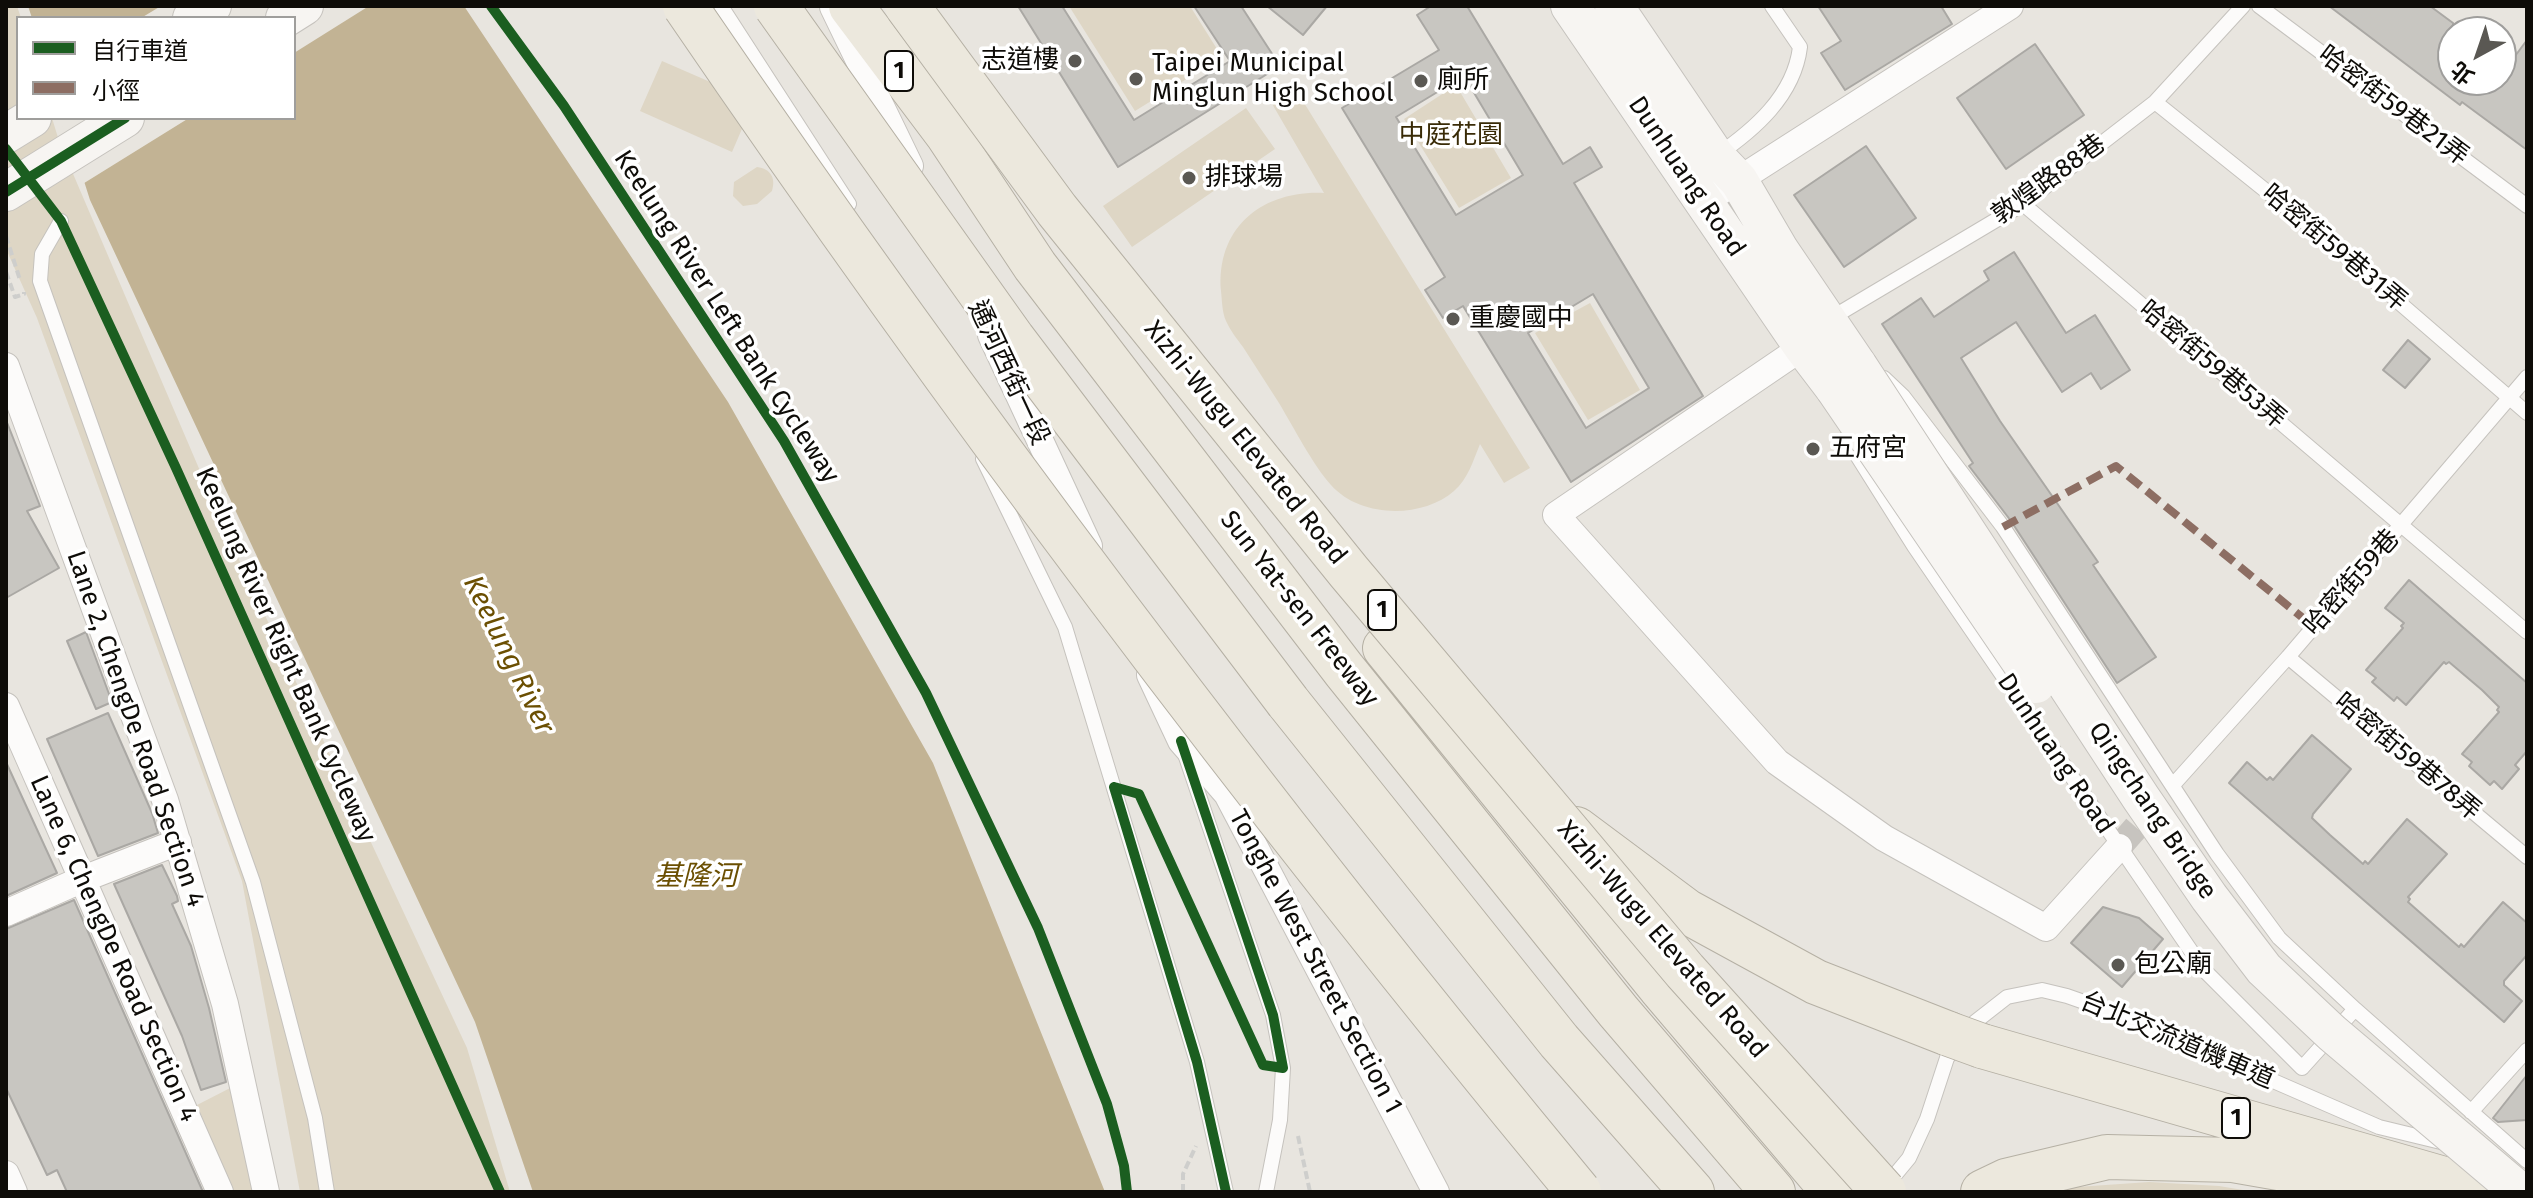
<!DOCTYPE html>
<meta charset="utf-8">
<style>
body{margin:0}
#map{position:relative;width:2533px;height:1198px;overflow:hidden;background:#e8e5df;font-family:"Fira Sans","Noto Sans TC",sans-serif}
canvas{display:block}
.frame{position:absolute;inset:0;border:8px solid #0e0c08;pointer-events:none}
.legend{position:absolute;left:16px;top:16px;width:280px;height:104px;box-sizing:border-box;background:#fff;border:2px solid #9f9e9c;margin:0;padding:10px 14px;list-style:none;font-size:24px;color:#0e0c08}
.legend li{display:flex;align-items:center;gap:16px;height:40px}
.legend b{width:40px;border:2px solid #9f9e9c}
.north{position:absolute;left:2437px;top:16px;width:80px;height:80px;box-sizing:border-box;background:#fff;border:2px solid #9f9e9c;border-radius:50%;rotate:220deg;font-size:22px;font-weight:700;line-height:32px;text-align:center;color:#0e0c08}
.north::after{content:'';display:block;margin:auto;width:28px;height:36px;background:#5a5853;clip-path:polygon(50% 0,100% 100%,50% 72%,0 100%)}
</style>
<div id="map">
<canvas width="2533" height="1198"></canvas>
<div class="frame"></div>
<ul class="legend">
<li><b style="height:10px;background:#1b5e20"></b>自行車道</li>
<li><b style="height:10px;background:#8d6e63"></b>小徑</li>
</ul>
<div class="north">北</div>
</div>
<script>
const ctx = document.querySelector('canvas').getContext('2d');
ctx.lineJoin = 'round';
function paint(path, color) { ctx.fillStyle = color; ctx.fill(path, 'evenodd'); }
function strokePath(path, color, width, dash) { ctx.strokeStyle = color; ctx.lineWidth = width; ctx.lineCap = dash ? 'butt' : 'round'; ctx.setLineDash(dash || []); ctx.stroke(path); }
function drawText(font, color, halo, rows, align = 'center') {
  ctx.font = font + ' "Fira Sans","Noto Sans TC",sans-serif'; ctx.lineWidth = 7; ctx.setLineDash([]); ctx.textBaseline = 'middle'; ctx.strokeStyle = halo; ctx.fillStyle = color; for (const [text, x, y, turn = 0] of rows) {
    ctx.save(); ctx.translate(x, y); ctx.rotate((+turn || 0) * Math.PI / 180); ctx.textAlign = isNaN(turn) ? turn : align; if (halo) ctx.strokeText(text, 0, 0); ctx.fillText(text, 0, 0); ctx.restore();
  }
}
const green = new Path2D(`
 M 6,6 L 17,6 L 21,18 L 18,18 L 18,118 L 52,118 L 59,141 L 227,534 L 467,1048 L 510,1192 L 300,1192 L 242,881 L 37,318 L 6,249 Z
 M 1069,6 L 1190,6 L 1222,57 L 1135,111 Z
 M 662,61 L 754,101 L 732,152 L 640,111 Z
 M 1293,85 L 1530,468 L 1504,483 L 1480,444 C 1473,461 1468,479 1454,491 C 1422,519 1360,518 1331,485 C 1313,465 1294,428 1279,403 C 1267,384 1255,366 1243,347 C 1237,339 1230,330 1226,321 C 1222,312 1222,300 1221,291 C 1216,227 1263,190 1324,193 L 1271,102 Z
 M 1456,85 L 1511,178 L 1459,208 L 1404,119 Z
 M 1246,108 L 1275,149 L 1132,247 L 1103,206 Z
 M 757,167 C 771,169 776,178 772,191 L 757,204 L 743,206 L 733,196 L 734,182 Z
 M 1590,303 L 1640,390 L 1588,420 L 1535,333 Z
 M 238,1084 L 261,1192 L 233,1192 L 197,1105 Z
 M 2149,1182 L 2219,1186 L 2255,1192 L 2053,1192 L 2077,1187 Z`);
const water = new Path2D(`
 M 28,6 L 464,6 L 728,402 L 933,763 L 1105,1192 L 533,1192 L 475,1022 L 90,200 L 64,118 L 294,118 L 294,18 L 32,18 Z`);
const pier = new Path2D(`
 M 161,6 L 369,6 L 294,53 L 294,18 L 141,18 Z
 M 60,118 L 189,118 L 81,185 Z`);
const building = new Path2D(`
 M 1018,6 L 1062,6 L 1134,120 L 1230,61 L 1194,6 L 1241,6 L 1280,66 L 1118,167 Z
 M 1267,6 L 1327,6 L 1303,35 Z
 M 1431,6 L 1467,6 L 1563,164 L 1590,147 L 1602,167 L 1574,183 L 1703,396 L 1571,482 L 1463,306 L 1443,318 L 1425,290 L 1445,277 L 1342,108 L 1439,50 L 1417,15 ZM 1464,76 L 1523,175 L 1456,215 L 1396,117 ZM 1593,294 L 1649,388 L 1586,428 L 1528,333 Z
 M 1818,6 L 1941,6 L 1952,24 L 1845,90 L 1821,53 L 1841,41 Z
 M 2329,6 L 2430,6 L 2453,23 L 2453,80 L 2501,80 L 2501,75 L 2527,40 L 2527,150 L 2462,102 L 2460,105 Z
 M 2035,44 L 2084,115 L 2006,169 L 1957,98 Z
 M 1866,146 L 1916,218 L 1844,267 L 1794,195 Z
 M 2014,252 L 2066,333 L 2095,315 L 2130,370 L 2101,389 L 2091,373 L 2062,392 L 2016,322 L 1961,358 L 2000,421 L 2098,562 L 2093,565 L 2156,657 L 2117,683 L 2011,521 L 1969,466 L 1973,463 L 1882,324 L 1921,298 L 1934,317 L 1989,280 L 1984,271 Z
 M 2408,340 L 2430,359 L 2405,388 L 2383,370 Z
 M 6,420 L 40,506 L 27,511 L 59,568 L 6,598 Z
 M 2409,580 L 2527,683 L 2527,751 L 2515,765 L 2519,769 L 2502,789 L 2494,781 L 2490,785 L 2469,766 L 2472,762 L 2462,754 L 2499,712 L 2497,710 L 2499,707 L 2482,690 L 2449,662 L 2446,664 L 2444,662 L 2406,705 L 2397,697 L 2394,701 L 2372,682 L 2376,678 L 2366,670 L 2403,628 L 2401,626 L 2404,623 L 2385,608 Z
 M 86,632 L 112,702 L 96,709 L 67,641 Z
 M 108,713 L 152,813 L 158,833 L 98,856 L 47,739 Z
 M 2312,735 L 2351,769 L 2313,814 L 2312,818 L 2330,835 L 2363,864 L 2365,861 L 2368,864 L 2407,819 L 2447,854 L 2408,897 L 2410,899 L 2408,902 L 2459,947 L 2461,944 L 2464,947 L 2503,902 L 2527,923 L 2527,955 L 2504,981 L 2504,985 L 2522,1001 L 2504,1022 L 2229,783 L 2247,762 L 2267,780 L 2270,777 L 2273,780 Z
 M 6,762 L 57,873 L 6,896 Z
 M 162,865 L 177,896 L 178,901 L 172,904 L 191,946 L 209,1008 L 226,1082 L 201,1090 L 182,1036 L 114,884 Z
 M 74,900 L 203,1192 L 67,1192 L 57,1170 L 47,1175 L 6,1088 L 6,929 Z
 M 2103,907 L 2139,918 L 2163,939 L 2122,987 L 2071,943 Z
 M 2527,1075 L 2527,1120 L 2498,1122 L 2493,1118 Z`);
const streetTunnel = new Path2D(`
 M 2119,847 L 2173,785`);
const path = new Path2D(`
 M 496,13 L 499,6
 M 6,236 L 20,280
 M 6,272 L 15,297 L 24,294 L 24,292
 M 1298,1136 L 1310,1192
 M 1183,1192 L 1183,1174 L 1196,1146`);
const lane = new Path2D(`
 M 721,6 L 849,204
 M 2259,6 L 2527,206
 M 2155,102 L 2321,235 L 2527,413
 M 1716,156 C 1754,130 1794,96 1800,47 L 1772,6
 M 2023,204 L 2527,632
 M 61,221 L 42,254 L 40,281 L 253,882 L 315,1118 L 327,1192
 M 1828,320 L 2023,204 L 2155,102 L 2243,6
 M 1884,378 L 1903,396 L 2003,527 L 2217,854 L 2279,938 L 2355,1009 L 2527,1161
 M 1846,438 L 1914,546 L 2204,970 L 2302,1068 L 2355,1009
 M 983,459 L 1065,627 L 1197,1062 L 1226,1192
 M 2288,657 L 2527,857
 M 1186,757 L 1273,1015 L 1283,1068 L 1280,1120 L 1266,1192
 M 2173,785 L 2288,657 L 2527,377
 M 2471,1112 L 2527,1050
 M 1885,1187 L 1909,1158 L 1927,1119 L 1947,1058 L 1975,1022 L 2007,997 L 2042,990 L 2067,996 L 2124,1016 L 2379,1127 L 2445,1143`);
const street = new Path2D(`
 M 833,7 L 910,166
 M 1704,202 L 2010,6
 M 991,335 L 1089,546
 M 1816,338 L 1556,515 L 1777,762 L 1884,838 L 2046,928 L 2119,847
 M 6,366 L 165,800 L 225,1004 L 266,1192
 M 1150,675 L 1181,741 L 1227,794 L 1436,1192
 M 6,706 L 220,1192
 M 6,913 L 83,879 L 178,842
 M 6,1174 L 14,1192`);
const secondary = new Path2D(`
 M 1570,6 L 1803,347 L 1835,389
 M 1614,6 L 1716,157 L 1739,181 L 1780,251 L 1858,366
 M 192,18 L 212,6
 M 285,18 L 304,6
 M 6,134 L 32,118
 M 6,192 L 125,118`);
const highway = new Path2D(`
 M 851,6 L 948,135 L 1035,266 L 1344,670 L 1618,1011 L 1773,1192
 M 1385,648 L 1660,987 L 1834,1192
 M 1288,702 L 1559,1041 L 1692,1192
 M 1576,829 L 1686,911 L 1816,982 L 1949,1034
 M 1982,1046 L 2489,1192
 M 1983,1192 L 2006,1181 L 2107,1157 L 2233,1160 L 2387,1187`);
const secondaryBridge = new Path2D(`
 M 1858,366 L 2141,798 L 2209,897 L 2264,969 L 2332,1033 L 2520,1192
 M 1835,389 L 2036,684`);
const highwayBridge = new Path2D(`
 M 685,6 C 964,415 1264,811 1579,1192
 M 776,6 L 1013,339 L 1288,702
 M 907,6 L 1057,210 L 1349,572 L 1685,971 L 1884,1192
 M 1949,1034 L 1982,1046`);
const quiet = new Path2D(`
 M 2003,527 L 2116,466 L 2314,627`);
const cycleway = new Path2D(`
 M 491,6 L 564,106 L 784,441 L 926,693 L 1038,928 L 1107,1104 L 1124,1166 L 1127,1192
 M 6,149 L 61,221 L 176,468 L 500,1192
 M 6,192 L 125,118
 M 1114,787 L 1139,794 L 1263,1065 L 1283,1068 L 1273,1015 L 1181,741
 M 1114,787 L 1197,1062 L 1226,1192`);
const markers = [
 [1075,61,8,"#5a5853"],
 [1136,79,8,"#5a5853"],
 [1421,81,8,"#5a5853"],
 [1189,178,8,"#5a5853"],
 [1453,319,8,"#5a5853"],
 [1813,449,8,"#5a5853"],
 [2118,965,8,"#5a5853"]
];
const shields = [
 [899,71,28],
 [1382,610,28],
 [2236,1118,28]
];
const shieldNames = [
 ["1",899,71],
 ["1",1382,610],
 ["1",2236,1118]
];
const poiNames = [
 ["志道樓",1059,61,"right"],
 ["Taipei Municipal",1152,64],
 ["Minglun High School",1152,94],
 ["廁所",1437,81],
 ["排球場",1205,178],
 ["重慶國中",1469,319],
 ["五府宮",1829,449],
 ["包公廟",2134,965]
];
const streetNames = [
 ["哈密街59巷21弄",2393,106,37],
 ["Dunhuang Road",1686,177,56],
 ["敦煌路88巷",2049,180,-36],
 ["哈密街59巷31弄",2334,248,40],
 ["Keelung River Left Bank Cycleway",726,317,57],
 ["哈密街59巷53弄",2212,365,40],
 ["通河西街一段",1008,373,65],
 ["Xizhi-Wugu Elevated Road",1245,443,51],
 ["哈密街59巷",2352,583,-49],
 ["Sun Yat-sen Freeway",1299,609,52],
 ["Keelung River Right Bank Cycleway",285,655,66],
 ["Lane 2, ChengDe Road Section 4",135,729,71],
 ["Dunhuang Road",2055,754,56],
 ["哈密街59巷78弄",2407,757,40],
 ["Qingchang Bridge",2152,811,56],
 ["Xizhi-Wugu Elevated Road",1662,940,49],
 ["Lane 6, ChengDe Road Section 4",113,949,66],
 ["Tonghe West Street Section 1",1315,962,62],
 ["台北交流道機車道",2177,1041,23]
];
const parkNames = [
 ["中庭花園",1451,136]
];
const waterNames = [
 ["Keelung River",508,655,64],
 ["基隆河",696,877]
];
paint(green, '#ded6c5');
paint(water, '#c2b394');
paint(pier, '#e8e5df');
paint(building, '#c8c6c1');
strokePath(building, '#aaa8a4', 2);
strokePath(streetTunnel, '#c7c4bf', 26, [26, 13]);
strokePath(lane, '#c5c2bd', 16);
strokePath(street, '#c5c2bd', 28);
strokePath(secondary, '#c5c2bd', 40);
strokePath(highway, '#b5b0a4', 46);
strokePath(path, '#cececc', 4, [8, 4]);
strokePath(lane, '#fcfbfa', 14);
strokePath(street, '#fcfbfa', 26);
strokePath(secondary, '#f7f5f2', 38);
strokePath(highway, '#ece8dd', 44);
strokePath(secondaryBridge, '#c5c2bd', 40, []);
strokePath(highwayBridge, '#b5b0a4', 46, []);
strokePath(secondaryBridge, '#f7f5f2', 38);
strokePath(highwayBridge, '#ece8dd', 44);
strokePath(quiet, '#8d6e63', 8, [16, 8]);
strokePath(cycleway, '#1b5e20', 10);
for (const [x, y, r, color] of markers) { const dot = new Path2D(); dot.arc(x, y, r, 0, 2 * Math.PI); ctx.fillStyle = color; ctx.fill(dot); strokePath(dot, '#fff', 3); }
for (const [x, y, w] of shields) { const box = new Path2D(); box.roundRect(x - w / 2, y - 20, w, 40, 6); ctx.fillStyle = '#fff'; ctx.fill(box); strokePath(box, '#0e0c08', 2); }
drawText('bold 24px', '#0e0c08', null, shieldNames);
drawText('26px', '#0e0c08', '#fff', poiNames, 'left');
drawText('26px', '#0e0c08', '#fff', streetNames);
drawText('26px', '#392b07', '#fff', parkNames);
drawText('italic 28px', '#6b4f02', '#fff', waterNames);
</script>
